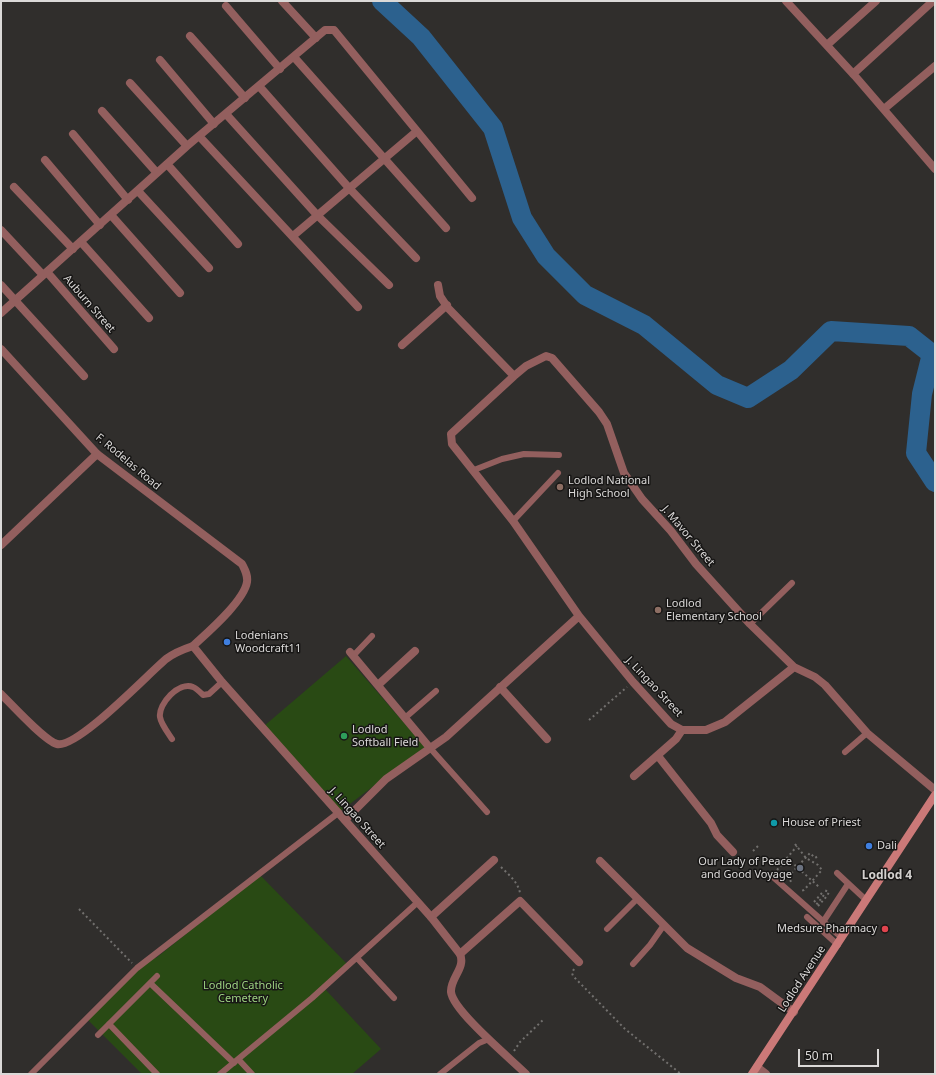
<!DOCTYPE html>
<style>
body{margin:0}
#map{position:relative;width:936px;height:1075px;overflow:hidden;background:#302e2c;font-family:"Noto Sans",sans-serif}
canvas{display:block}
.frame{position:absolute;inset:0;border:2px solid #dbd9d8;pointer-events:none}
.scale{position:absolute;left:798px;top:1049px;width:81px;height:18px;box-sizing:border-box;border:2px solid #dbd9d8;border-top:0;padding-left:5px;font-size:12px;line-height:14px;white-space:nowrap;color:#dbd9d8;-webkit-text-stroke:3px #171615;paint-order:stroke}
</style>
<div id="map">
<canvas width="936" height="1075"></canvas>
<div class="frame"></div>
<div class="scale">50 m</div>
</div>
<script>
const ctx = document.querySelector('canvas').getContext('2d');
ctx.lineJoin = 'round';
function paint(path, color) { ctx.fillStyle = color; ctx.fill(path, 'evenodd'); }
function strokePath(path, color, width, dash) { ctx.strokeStyle = color; ctx.lineWidth = width; ctx.lineCap = dash ? 'butt' : 'round'; ctx.setLineDash(dash || []); ctx.stroke(path); }
function drawText(font, color, halo, rows, align = 'center') {
  ctx.font = font + ' "Noto Sans",sans-serif'; ctx.lineWidth = 3; ctx.setLineDash([]); ctx.textBaseline = 'middle'; ctx.strokeStyle = halo; ctx.fillStyle = color; for (const [text, x, y, turn = 0] of rows) {
    ctx.save(); ctx.translate(x, y); ctx.rotate((+turn || 0) * Math.PI / 180); ctx.textAlign = isNaN(turn) ? turn : align; if (halo) ctx.strokeText(text, 0, 0); ctx.fillText(text, 0, 0); ctx.restore();
  }
}
const green = new Path2D(`
 M 346,656 L 425,747 L 338,813 L 264,726 Z
 M 260,875 L 349,966 L 325,989 L 381,1049 L 352,1074 L 142,1074 L 86,1018 L 151,955 L 156,958 Z`);
const river = new Path2D(`
 M 382,1 L 421,37 L 493,128 L 522,218 L 546,256 L 585,295 L 644,325 L 717,385 L 748,398 L 791,370 L 831,331 L 909,336 L 932,354 L 922,394 L 916,453 L 935,482`);
const path = new Path2D(`
 M 589,720 L 627,687
 M 795,844 L 806,858 L 818,865 L 822,870 L 804,890 L 801,891
 M 753,851 L 760,844
 M 787,858 L 819,887
 M 501,867 C 509,875 518,882 520,893
 M 777,870 L 797,846
 M 783,874 L 789,877 L 791,882
 M 788,877 L 810,853 L 815,858 L 818,856
 M 814,902 L 822,893 L 824,895 L 816,905
 M 818,906 L 827,896 L 829,892 L 824,890
 M 79,909 L 132,963
 M 574,969 L 572,973 L 573,976 L 625,1029 L 681,1074
 M 514,1051 L 520,1042 L 544,1019`);
const service = new Path2D(`
 M 474,470 L 502,459 L 524,454 L 559,455
 M 513,521 L 558,473
 M 750,624 L 792,583
 M 353,656 L 372,636
 M 406,717 L 436,691
 M 172,739 C 168,733 161,724 160,717 C 158,704 179,681 193,687 C 196,688 200,692 203,695 L 209,694 L 222,682
 M 430,748 L 487,812
 M 845,752 L 867,733
 M 837,873 L 866,900
 M 773,877 L 842,938
 M 807,917 L 838,945
 M 823,922 L 848,884
 M 607,929 L 637,899
 M 357,958 L 394,998
 M 633,964 L 650,945 L 664,925
 M 150,983 L 234,1063
 M 109,1024 L 157,1074
 M 98,1035 L 157,976
 M 239,1060 L 252,1074
 M 31,1074 L 137,968 L 338,813
 M 220,1074 L 312,998 L 418,902
 M 440,1074 L 479,1043 L 489,1039`);
const minor = new Path2D(`
 M 282,1 L 316,38
 M 786,1 L 855,76 L 935,169
 M 226,6 L 280,69
 M 190,36 L 245,98
 M 827,45 L 876,1
 M 294,57 L 446,228
 M 160,60 L 214,124
 M 853,74 L 933,1
 M 130,83 L 187,146
 M 259,86 L 349,188 L 416,258
 M 884,109 L 935,66
 M 102,111 L 157,173
 M 226,114 L 317,215 L 389,285
 M 73,134 L 128,200
 M 199,136 L 358,307
 M 45,160 L 100,225
 M 167,164 L 238,244
 M 14,187 L 73,249
 M 138,191 L 209,268
 M 111,215 L 180,293
 M 1,230 L 43,275
 M 293,236 L 417,131
 M 81,242 L 149,318
 M 47,272 L 114,349
 M 1,285 L 84,376
 M 438,285 L 440,296 L 448,308 L 514,376
 M 1,313 L 187,146 L 325,30 L 334,30 L 472,198
 M 402,345 L 447,305
 M 1,545 L 97,454
 M 350,652 L 430,748
 M 794,667 L 725,722 L 706,730 L 682,730 L 671,724 L 633,682 L 579,616 L 513,521 L 452,444 L 451,434 L 514,376 L 526,366 L 546,356 L 552,358 L 599,412 L 607,424 L 624,473 L 642,499 L 671,531 L 696,564 L 750,624 L 794,667 L 815,677 L 825,685 L 867,733 L 935,790
 M 378,685 L 415,651
 M 500,687 L 547,739
 M 1,694 C 12,705 45,741 57,744 C 77,749 148,674 166,659 C 174,653 184,649 193,646
 M 658,756 L 711,823 L 717,835 L 733,852
 M 634,776 L 676,739 L 682,730
 M 345,820 L 386,779 L 446,737 L 579,616
 M 600,861 L 687,948 L 736,978 L 760,987 L 794,1012
 M 431,917 L 494,860
 M 460,954 L 520,901 L 579,962
 M 757,1067 L 766,1074`);
const tertiary = new Path2D(`
 M 1,349 L 97,454 L 242,564 C 245,570 248,575 247,582 C 244,601 208,632 193,646 L 222,682 L 431,917 L 460,954 C 466,968 450,978 451,992 C 453,1011 511,1059 526,1074`);
const secondary = new Path2D(`
 M 752,1074 L 935,795`);
const markers = [
 [560,487,4,"#8d6e63"],
 [658,610,4,"#8d6e63"],
 [227,642,4,"#3f7fe0"],
 [344,736,4,"#2e9e5b"],
 [774,823,4,"#0f9aa8"],
 [869,846,4,"#3f7fe0"],
 [800,868,4,"#6b7280"],
 [885,929,4,"#e0444e"]
];
const streetNames = [
 ["Auburn Street",89,304,49],
 ["F. Rodelas Road",128,462,40],
 ["J. Mavor Street",688,536,50],
 ["J. Lingao Street",654,687,47],
 ["J. Lingao Street",357,818,48],
 ["Lodlod Avenue",802,979,-57]
];
const poiNames = [
 ["Lodlod National",568,481],
 ["High School",568,494],
 ["Lodlod",666,604],
 ["Elementary School",666,617],
 ["Lodenians",235,636],
 ["Woodcraft11",235,649],
 ["Lodlod",352,730],
 ["Softball Field",352,743],
 ["House of Priest",782,823],
 ["Dali",877,846],
 ["Our Lady of Peace",792,862,"right"],
 ["and Good Voyage",792,875,"right"],
 ["Medsure Pharmacy",877,929,"right"]
];
const parkNames = [
 ["Lodlod Catholic",243,986],
 ["Cemetery",243,999]
];
const neighbourhoodNames = [
 ["Lodlod 4",887,876]
];
paint(green, '#294a14');
strokePath(river, '#2c618e', 20);
strokePath(path, '#72706e', 2, [2, 3]);
strokePath(service, '#935f5e', 6);
strokePath(minor, '#935f5e', 8);
strokePath(tertiary, '#935f5e', 8);
strokePath(secondary, '#cb7978', 8);
for (const [x, y, r, color] of markers) { const dot = new Path2D(); dot.arc(x, y, r, 0, 2 * Math.PI); ctx.fillStyle = color; ctx.fill(dot); strokePath(dot, '#171615', 1.5); }
drawText('11px', '#dbd9d8', '#171615', streetNames);
drawText('11px', '#dbd9d8', '#171615', poiNames, 'left');
drawText('11px', '#9ed382', '#171615', parkNames);
drawText('bold 12px', '#d3d0ce', '#171615', neighbourhoodNames);
</script>
